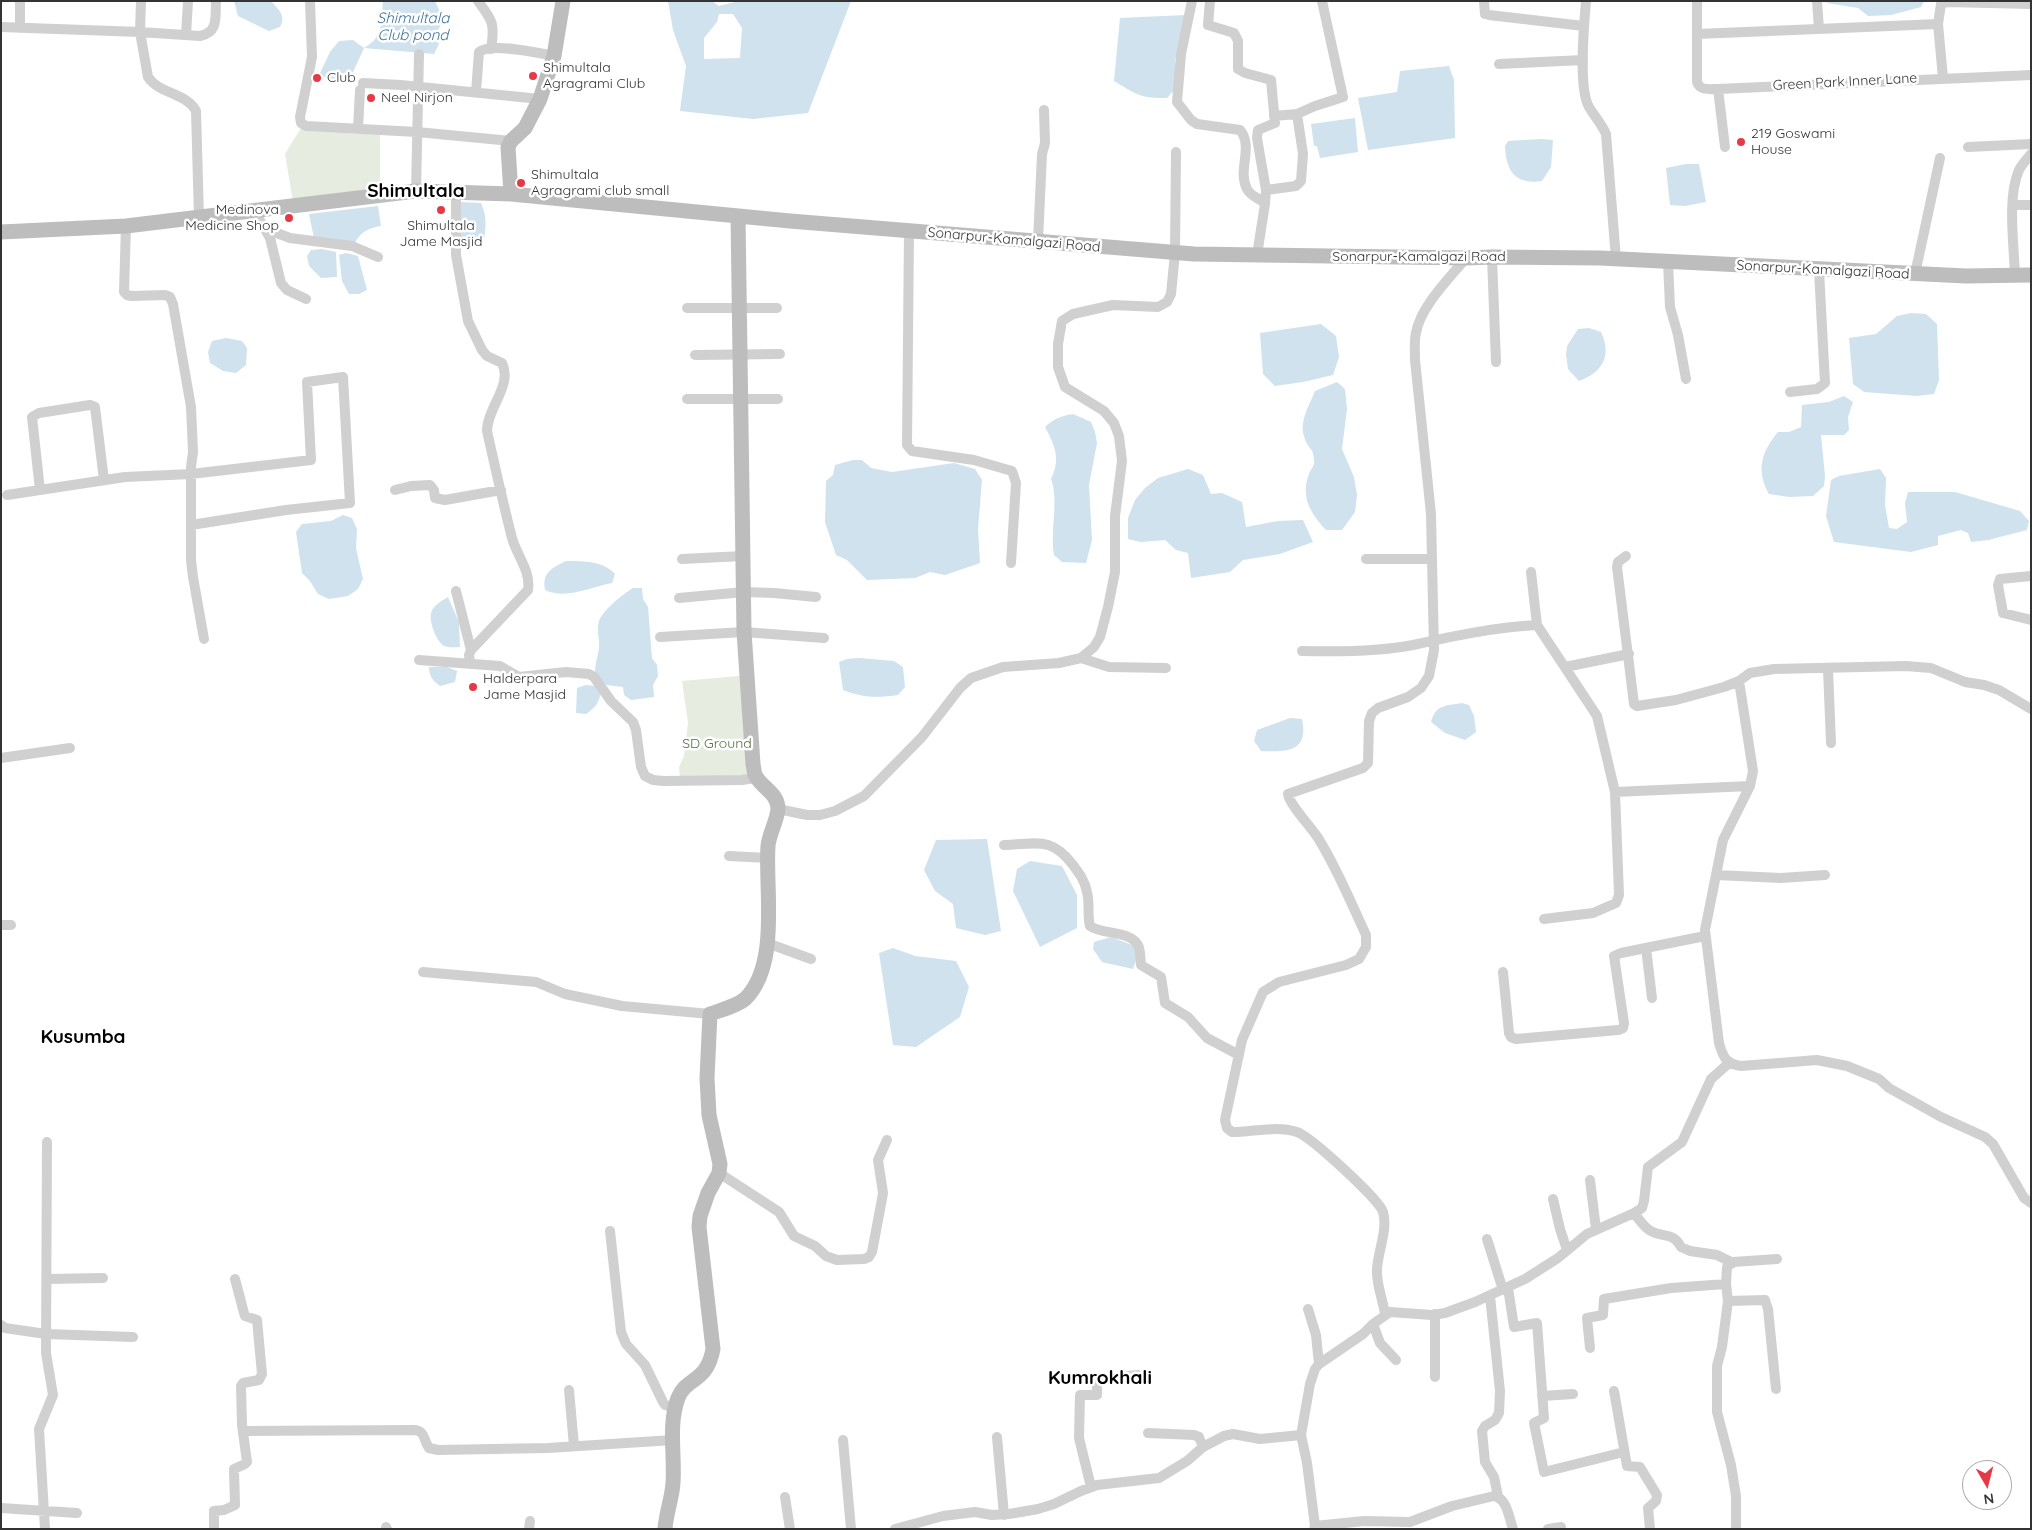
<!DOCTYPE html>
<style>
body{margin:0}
#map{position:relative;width:2032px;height:1530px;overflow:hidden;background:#fff;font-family:Quicksand,sans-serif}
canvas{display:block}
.frame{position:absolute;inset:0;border:2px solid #333;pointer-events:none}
.north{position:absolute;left:1962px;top:1460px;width:50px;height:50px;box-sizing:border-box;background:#fff;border:1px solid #adadad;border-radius:50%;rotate:172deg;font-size:14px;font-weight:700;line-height:20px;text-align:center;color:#333}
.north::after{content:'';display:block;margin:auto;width:18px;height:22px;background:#e63946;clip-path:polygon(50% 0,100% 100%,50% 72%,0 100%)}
</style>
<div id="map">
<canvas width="2032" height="1530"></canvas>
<div class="frame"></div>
<div class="north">N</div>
</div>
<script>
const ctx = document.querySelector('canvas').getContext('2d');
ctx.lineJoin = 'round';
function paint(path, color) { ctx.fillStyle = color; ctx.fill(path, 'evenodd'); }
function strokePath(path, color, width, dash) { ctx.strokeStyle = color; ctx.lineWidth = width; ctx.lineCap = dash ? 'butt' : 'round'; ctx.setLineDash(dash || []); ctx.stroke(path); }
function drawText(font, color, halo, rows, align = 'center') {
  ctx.font = font + ' Quicksand,sans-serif'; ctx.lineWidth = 5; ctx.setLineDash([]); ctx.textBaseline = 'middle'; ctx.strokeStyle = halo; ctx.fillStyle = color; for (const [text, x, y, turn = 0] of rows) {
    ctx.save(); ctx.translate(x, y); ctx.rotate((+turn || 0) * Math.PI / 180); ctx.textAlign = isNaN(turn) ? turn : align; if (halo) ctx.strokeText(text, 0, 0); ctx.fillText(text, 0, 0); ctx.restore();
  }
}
const green = new Path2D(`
 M 301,128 L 309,131 L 380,135 L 380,191 L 293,202 L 285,154 Z
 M 739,676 L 744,677 L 752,775 L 680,777 L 679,767 L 684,756 L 688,723 L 682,681 Z`);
const water = new Path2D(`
 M 234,1 L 272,2 C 280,11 286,16 280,27 L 269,31 L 238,16 Z
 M 383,1 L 435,1 C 443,20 446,14 436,35 L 439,44 L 434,54 L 364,48 L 349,81 L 336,79 L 328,81 L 320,73 L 330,52 L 339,41 L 353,40 L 364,48 C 385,36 381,21 383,1 Z
 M 668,1 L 712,1 L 719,6 L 739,1 L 851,1 L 808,113 L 753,119 L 680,111 L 686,66 L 673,30 ZM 719,14 L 733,14 L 742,28 L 740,58 L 704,59 L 704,38 L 717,22 Z
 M 1827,1 L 1924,1 L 1921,7 L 1891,15 L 1868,16 L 1858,8 L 1827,3 Z
 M 1185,15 L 1175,60 L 1176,88 L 1167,98 C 1141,99 1136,94 1114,81 L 1120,18 Z
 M 1449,66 L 1454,80 L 1455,138 L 1368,150 L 1358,98 L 1397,92 L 1400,71 Z
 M 1355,118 L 1358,152 L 1320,158 L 1317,146 L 1314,146 L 1311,124 Z
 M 1541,139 L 1553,140 L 1551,167 L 1542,181 C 1515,185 1506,171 1505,146 L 1508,141 Z
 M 1686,164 L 1699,164 L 1706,202 L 1685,206 L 1670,205 L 1666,168 Z
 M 460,202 L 481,203 C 487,216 486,226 484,240 L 478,243 L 462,244 L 460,238 Z
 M 378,206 L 381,226 C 369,228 360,232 355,243 L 314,238 L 309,214 Z
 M 322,249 L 336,252 L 337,277 L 321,278 L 309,266 L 307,256 L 311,250 Z
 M 346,253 L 358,256 L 367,290 L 359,294 L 349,294 L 342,281 L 339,255 Z
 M 1911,313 L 1926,314 L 1937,324 L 1939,380 L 1934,394 L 1917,396 L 1864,392 L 1853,384 L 1849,338 L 1876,334 L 1897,316 Z
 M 1321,324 L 1336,336 L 1339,357 L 1333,375 L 1303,382 L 1275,386 L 1263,374 L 1260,333 Z
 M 1589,328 L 1601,332 C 1612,356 1603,372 1579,381 L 1568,369 L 1566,355 L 1567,346 L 1578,329 Z
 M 226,338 L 242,341 L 247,348 L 246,365 L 236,373 L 223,371 L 210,363 L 208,352 L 212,341 Z
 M 1337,382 L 1345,389 L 1347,409 L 1342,449 L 1354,477 L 1357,495 L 1355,512 L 1342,530 L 1326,530 C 1311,514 1300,497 1309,474 C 1311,468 1315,466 1314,460 C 1314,448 1308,449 1305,439 C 1298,423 1309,406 1315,391 Z
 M 1844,396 L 1853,402 L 1848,417 L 1849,430 L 1844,435 L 1821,435 L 1825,476 L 1824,486 L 1813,496 L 1789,497 L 1769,494 C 1756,471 1761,452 1778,432 L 1789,432 L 1801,427 L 1802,405 L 1829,402 Z
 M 1073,414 L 1091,422 L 1095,432 L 1097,443 L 1089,485 L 1092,540 L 1086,563 L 1062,562 L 1054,555 C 1050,532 1059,499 1051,479 C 1061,459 1055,446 1045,427 C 1053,419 1061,416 1073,414 Z
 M 853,460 L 862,460 L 871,468 L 892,472 L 954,463 L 975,469 L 982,480 L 978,529 L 980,563 L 945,575 L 930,572 L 915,578 L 867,580 L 847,560 L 836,555 L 825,522 L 826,481 L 833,475 L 835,465 Z
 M 1188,469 L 1203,475 L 1211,494 L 1222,493 L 1242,502 L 1246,527 L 1278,521 L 1303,520 L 1313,542 L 1280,554 L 1243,560 L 1230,572 L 1191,578 L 1188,553 L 1176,550 L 1165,540 L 1141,542 L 1128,539 L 1128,518 L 1135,500 L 1145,488 L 1158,478 Z
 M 1880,469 L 1886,478 L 1885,505 L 1889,528 L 1897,529 L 1907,522 L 1905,503 L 1908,492 L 1955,492 L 2020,511 L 2029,521 L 2027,530 L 1988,540 L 1971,542 L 1968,533 L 1961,530 L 1938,536 L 1938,545 L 1911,552 L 1834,542 L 1826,516 L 1831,480 L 1839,476 Z
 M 343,515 L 352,518 L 357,529 L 356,548 L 363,579 L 358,589 L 348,596 L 329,599 L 318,594 L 310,581 L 302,573 L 296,532 L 302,524 L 331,521 Z
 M 566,561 C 583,561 604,561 615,574 L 612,583 C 590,587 566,600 545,590 C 542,572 552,568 566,561 Z
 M 633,588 L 642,588 L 643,599 L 648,607 L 652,658 L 657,665 L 658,676 L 653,685 L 654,697 L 631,700 L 624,695 L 623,687 L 606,685 L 595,672 C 595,663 598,657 599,648 C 600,639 596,630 599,621 C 603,610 623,594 633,588 Z
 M 448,597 L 459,622 L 460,647 C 455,647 449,648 444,646 C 436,641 429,622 431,613 C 433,605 442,601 448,597 Z
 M 859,658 L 894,661 L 903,667 L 905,687 L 898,695 C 878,698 863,698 843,690 L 839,662 L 847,659 Z
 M 429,667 L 447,667 L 457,671 L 455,682 L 440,686 C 433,681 429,676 429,667 Z
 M 586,685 L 596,686 L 601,692 C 599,703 595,708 586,714 L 576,713 L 577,688 Z
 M 1462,703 L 1469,705 L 1474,716 L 1476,732 L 1465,740 L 1445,733 L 1431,722 C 1436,704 1446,706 1462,703 Z
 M 1290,718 L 1302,719 C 1309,752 1287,752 1261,751 L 1254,741 L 1257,730 Z
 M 987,839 L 1001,931 L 985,935 L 956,928 L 953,904 L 935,891 L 924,870 L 936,840 Z
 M 1030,861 L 1062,866 L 1077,895 L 1077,928 L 1040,947 L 1013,891 L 1017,869 Z
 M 1111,937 L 1140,948 L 1133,969 L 1102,962 L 1093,949 L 1094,942 Z
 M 893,948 L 915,956 L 956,961 L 969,987 L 960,1017 L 916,1047 L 893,1045 L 879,953 Z`);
const street = new Path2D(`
 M 310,1 L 312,57 L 300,117 L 301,123 L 306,126 L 417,132 L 511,141
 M 478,1 C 493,21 495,24 491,49
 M 1192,1 L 1181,54 L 1177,102 L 1191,120 L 1197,124 L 1240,130 C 1254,147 1237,170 1247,189 C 1251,197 1260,198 1265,204 L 1257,255
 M 1210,1 L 1208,25 L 1234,33 L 1238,41 L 1238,69 L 1245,73 L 1271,80 L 1275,123 L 1258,130 L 1257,138 L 1266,190 L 1265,204
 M 1484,1 L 1485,14 L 1489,15 L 1584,26
 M 1586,1 C 1584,25 1578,88 1589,107 C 1595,117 1601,123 1606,134 L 1616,259
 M 1697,1 L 1697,82 C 1700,91 1710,89 1718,89
 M 1817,1 L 1819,29
 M 1,27 L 140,32 L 141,1
 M 20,28 L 20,1
 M 1697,34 L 1938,24
 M 186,35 L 188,1
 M 1499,64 L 1583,60
 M 1943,78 L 1938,24 L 1941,4 L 1947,2 L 2031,4
 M 363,83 L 401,85 L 540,99
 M 476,92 L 479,52 C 491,42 538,53 554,56
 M 1274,116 L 1297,114
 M 358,129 L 360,90
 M 1725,147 L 1718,89 L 2031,75
 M 1968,147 L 2031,144
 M 1266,190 L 1296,186 L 1301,181 L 1303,154 L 1297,114 L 1315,106 L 1343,97 L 1322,1
 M 416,191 L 419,54
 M 456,192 L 456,255 L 468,321 L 482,350 L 487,356 L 502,363 C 513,385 487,408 487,431 C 495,467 503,503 512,538 C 517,556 531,571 528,590 L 471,650 L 469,655 L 470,663
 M 2013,205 L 2031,205
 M 254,210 L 270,238 L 281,283 L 287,290 L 306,299
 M 199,217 L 196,111 C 187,93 159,94 148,77 L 140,32 L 200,36 C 219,32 215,17 216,1
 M 126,226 L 124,292 L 127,295 L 132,296 L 165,295 L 170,297 L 173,304 L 191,407 L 193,452 L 191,467 L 191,560 L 193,577 L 204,639
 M 266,229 L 290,238 L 352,246 L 378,257
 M 909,231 L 907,445 L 912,451 L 974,460 L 1012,471 L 1016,483 L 1011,563
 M 1038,241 L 1042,154 L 1045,143 L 1044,110
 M 1492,257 L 1496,362
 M 1668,262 L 1670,307 L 1678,335 L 1686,379
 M 1915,274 L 1940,158
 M 2015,275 C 2014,245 2007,197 2019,170 C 2022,164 2027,159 2031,154
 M 687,308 L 777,308
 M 695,355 L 780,354
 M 1790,392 L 1817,389 L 1825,383 L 1819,270
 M 687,399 L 778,399
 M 40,490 L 32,417 L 39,413 L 90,405 L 95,407 L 104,480
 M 395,490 L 411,486 L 430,485 L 434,490 L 435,498 L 445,500 L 501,490
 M 7,495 L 125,477 L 191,474 L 311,460 L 307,382 L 343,377 L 350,503 L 286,510 L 191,525
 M 1626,556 L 1618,562 L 1617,567 L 1634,704 L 1637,706 L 1676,700 L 1724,687 L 1739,681 L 1750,673 L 1774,669 L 1906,666 L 1931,668 L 1965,682 L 1984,685 L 1999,690 L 2031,709
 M 682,559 L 743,556
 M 1366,559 L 1432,559
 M 1531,572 L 1537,625
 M 2031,576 L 2000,579 L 1998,585 L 2003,613 L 2031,620
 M 456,591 L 471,650
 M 679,598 L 744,592 L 774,593 L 816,597
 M 660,637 L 744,632 L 824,638
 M 1302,651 C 1339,652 1377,652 1413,645 C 1454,636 1496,627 1537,625 L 1597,716 L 1615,792 L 1619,895 L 1616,903 L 1593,913 L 1544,919
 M 1081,658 L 1109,667 L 1166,668
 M 419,660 L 500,666 L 519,677 L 566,672 L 589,674 L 594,677 L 611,701 L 633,722 L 636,730 L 641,767 L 645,776 L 653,780 L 664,781 L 742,780 L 756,778
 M 1565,667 L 1629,654
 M 1828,669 L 1831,743
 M 1739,681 L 1753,771 L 1750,786 L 1723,840 L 1705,930 L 1719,1043 C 1723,1057 1726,1064 1741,1066 L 1817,1060 L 1847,1066 L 1879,1079 L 1889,1088 L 1941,1117 L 1985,1137 L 1993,1144 L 2024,1198 L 2031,1203
 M 1,758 L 70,748
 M 1615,792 L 1750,786
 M 778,809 L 807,815 L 820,815 L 835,811 L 864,796 L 922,737 L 960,688 L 971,678 L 1003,667 L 1059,663 L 1081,658 L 1094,647 L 1100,637 L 1108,607 L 1115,572 L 1115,516 L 1122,461 L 1119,436 L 1114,423 L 1104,411 L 1065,387 L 1058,367 L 1058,344 L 1062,321 L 1073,314 L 1113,305 L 1158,307 L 1167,302 L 1171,294 L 1175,253 L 1176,152
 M 1004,845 C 1037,844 1051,836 1073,865 C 1079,873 1085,881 1087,892 C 1090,903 1087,915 1090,926 C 1102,935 1129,930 1138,945 C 1141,951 1140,959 1141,965 L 1161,977 L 1165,1003 L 1188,1017 L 1207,1038 L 1239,1055
 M 729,856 L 768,858
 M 1716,875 L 1781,878 L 1825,875
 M 1,925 L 11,925
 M 767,943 L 811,959
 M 1646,948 L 1652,998
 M 423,972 L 536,982 L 565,994 L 622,1006 L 710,1014
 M 1503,972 L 1509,1033 L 1511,1037 L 1516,1039 L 1618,1030 L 1623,1028 L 1624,1023 L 1614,956 L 1621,953 L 1705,936
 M 719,1173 L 779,1212 L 794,1236 L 815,1246 L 826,1256 L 837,1260 L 864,1259 L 869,1257 L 872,1252 L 882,1199 L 883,1193 L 878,1160 L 887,1140
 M 1590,1180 L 1596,1229
 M 1553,1199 L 1560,1229 L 1567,1250
 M 1634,1213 C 1639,1219 1644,1228 1651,1231 C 1663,1238 1674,1232 1681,1247 L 1690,1251 L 1717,1255 L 1733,1263
 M 610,1231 L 621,1332 L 626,1344 L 645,1365 L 663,1402 L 665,1405 L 675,1408
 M 1487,1239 L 1503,1290
 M 47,1279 L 103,1278
 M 1508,1288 L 1514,1327 L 1537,1323 L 1544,1418 L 1534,1423 L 1544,1472 L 1624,1452
 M 1490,1296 L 1500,1391 L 1499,1413 L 1495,1420 L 1485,1426 L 1482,1431 L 1485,1462 L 1494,1477 L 1498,1496
 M 1728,1301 L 1765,1300 L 1768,1309 L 1776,1389
 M 1308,1309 L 1316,1335 L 1319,1364
 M 1385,1314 C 1383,1300 1376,1284 1377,1269 C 1378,1251 1388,1230 1383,1212 C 1379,1199 1311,1137 1297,1132 C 1277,1125 1253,1132 1232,1132 L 1227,1128 L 1225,1120 L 1242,1040 L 1263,992 L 1279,982 L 1346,965 L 1359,959 L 1366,947 L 1366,935 C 1351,903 1337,868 1318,838 C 1311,827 1289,804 1288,794 L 1363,768 L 1368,763 L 1369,721 L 1372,713 L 1378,708 L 1408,697 L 1421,688 L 1429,676 L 1434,650 L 1431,514 L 1415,360 C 1415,351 1414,341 1416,333 C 1420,307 1449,279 1466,258
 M 1373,1324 L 1380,1343 L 1396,1360
 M 1,1325 L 5,1328 L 46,1334 L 133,1337
 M 1590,1348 L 1587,1318 L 1603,1315 L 1604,1299 L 1671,1288 L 1726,1284
 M 1435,1377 L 1435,1314
 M 569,1390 L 574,1446
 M 1614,1391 L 1627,1466 L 1640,1467 L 1657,1495 L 1656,1501 L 1648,1508 L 1650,1529
 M 1542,1396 L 1573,1394
 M 243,1431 L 414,1430 C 426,1431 423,1440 429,1448 L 438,1450 L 548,1448 L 673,1440
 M 1148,1433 L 1194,1435 L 1199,1437 L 1203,1447
 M 997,1437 L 1004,1515
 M 843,1440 L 851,1529
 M 1091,1487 L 1079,1438 L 1080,1395 L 1097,1395 L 1097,1379 L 1138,1375
 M 785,1497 L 790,1529
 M 1,1508 L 77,1513
 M 1315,1526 L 1364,1521 L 1410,1522 L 1452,1506 L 1494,1496 C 1507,1498 1509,1518 1513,1529
 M 386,1527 L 387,1529
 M 45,1529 L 39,1429 L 53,1395 L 46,1353 L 47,1142
 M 214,1529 L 214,1511 L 224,1510 L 235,1505 L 234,1469 L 245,1464 L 247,1462 L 242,1425 L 241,1386 L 243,1383 L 259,1380 L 262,1374 L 257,1320 L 245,1316 L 244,1313 L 235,1279
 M 529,1529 L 530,1521
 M 895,1529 L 943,1516 L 975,1512 L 992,1515 L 1009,1514 L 1038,1509 L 1054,1504 L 1081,1491 L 1097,1485 L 1159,1478 L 1187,1461 L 1203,1447 L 1224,1436 L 1233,1434 L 1260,1439 L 1301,1435
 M 1314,1529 L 1315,1526 L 1307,1463 L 1301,1435 L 1310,1384 L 1315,1369 L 1319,1364 L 1363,1334 L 1373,1324 L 1390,1312 L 1432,1315 L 1445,1313 L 1475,1302 L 1525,1279 L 1558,1258 L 1587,1234 L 1634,1213 L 1642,1208 L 1644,1201 L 1648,1167 L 1682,1142 L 1711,1079 L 1729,1063
 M 1548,1529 L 1561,1527
 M 1736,1529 L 1736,1496 L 1731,1465 L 1717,1412 L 1717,1366 L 1722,1347 L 1728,1301 L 1726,1284 L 1727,1267 L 1733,1262 L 1777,1259`);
const secondary = new Path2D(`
 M 511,194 L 508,147 L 511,141 L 525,128 L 540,99 L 554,56 L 563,1
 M 1,232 L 126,226 L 416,191 L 511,194 L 790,221 L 1194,254 L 1466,258 L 1492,257 L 1600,258 L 1966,276 L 2031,275
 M 665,1529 C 666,1513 672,1499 673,1483 C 675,1456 668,1424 678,1398 C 686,1377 707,1383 713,1349 L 699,1227 L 700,1216 L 708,1193 L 719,1173 L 720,1164 L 709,1115 L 707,1078 L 710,1014 C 721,1010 737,1006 745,999 C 780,965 765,889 768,846 C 769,834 777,821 778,809 C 778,794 764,789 757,778 C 754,775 754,768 753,764 L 744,632 L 738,216`);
const markers = [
 [533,76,5,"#e63946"],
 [317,78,5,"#e63946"],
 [371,98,5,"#e63946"],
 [1741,142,5,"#e63946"],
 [521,183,5,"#e63946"],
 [441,210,5,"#e63946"],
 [289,218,5,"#e63946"],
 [473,687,5,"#e63946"]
];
const poiNames = [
 ["Shimultala",543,68],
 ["Agragrami Club",543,84],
 ["Club",327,78],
 ["Neel Nirjon",381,98],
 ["219 Goswami",1751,134],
 ["House",1751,150],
 ["Shimultala",531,175],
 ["Agragrami club small",531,191],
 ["Medinova",279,210,"right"],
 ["Medicine Shop",279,226,"right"],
 ["Shimultala",441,226,"center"],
 ["Jame Masjid",441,242,"center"],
 ["Halderpara",483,679],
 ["Jame Masjid",483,695]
];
const streetNames = [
 ["Green Park Inner Lane",1845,82,-3],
 ["Sonarpur-Kamalgazi Road",1014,240,5],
 ["Sonarpur-Kamalgazi Road",1419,257],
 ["Sonarpur-Kamalgazi Road",1823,270,3]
];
const parkNames = [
 ["SD Ground",717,744]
];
const waterNames = [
 ["Shimultala",413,18],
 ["Club pond",413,35]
];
const districtNames = [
 ["Shimultala",416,191],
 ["Kusumba",83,1037],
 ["Kumrokhali",1100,1378]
];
paint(green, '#e6ecdf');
paint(water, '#cfe2ee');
strokePath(street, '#d0d0d0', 10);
strokePath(secondary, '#bdbdbd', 15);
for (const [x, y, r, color] of markers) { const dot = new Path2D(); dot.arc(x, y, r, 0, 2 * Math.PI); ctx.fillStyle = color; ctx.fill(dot); strokePath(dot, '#fff', 2); }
drawText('14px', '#333', '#fff', poiNames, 'left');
drawText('14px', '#333', '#fff', streetNames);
drawText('14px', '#56703f', '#fff', parkNames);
drawText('italic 15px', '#3f7597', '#fff', waterNames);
drawText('bold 19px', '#000', '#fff', districtNames);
</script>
